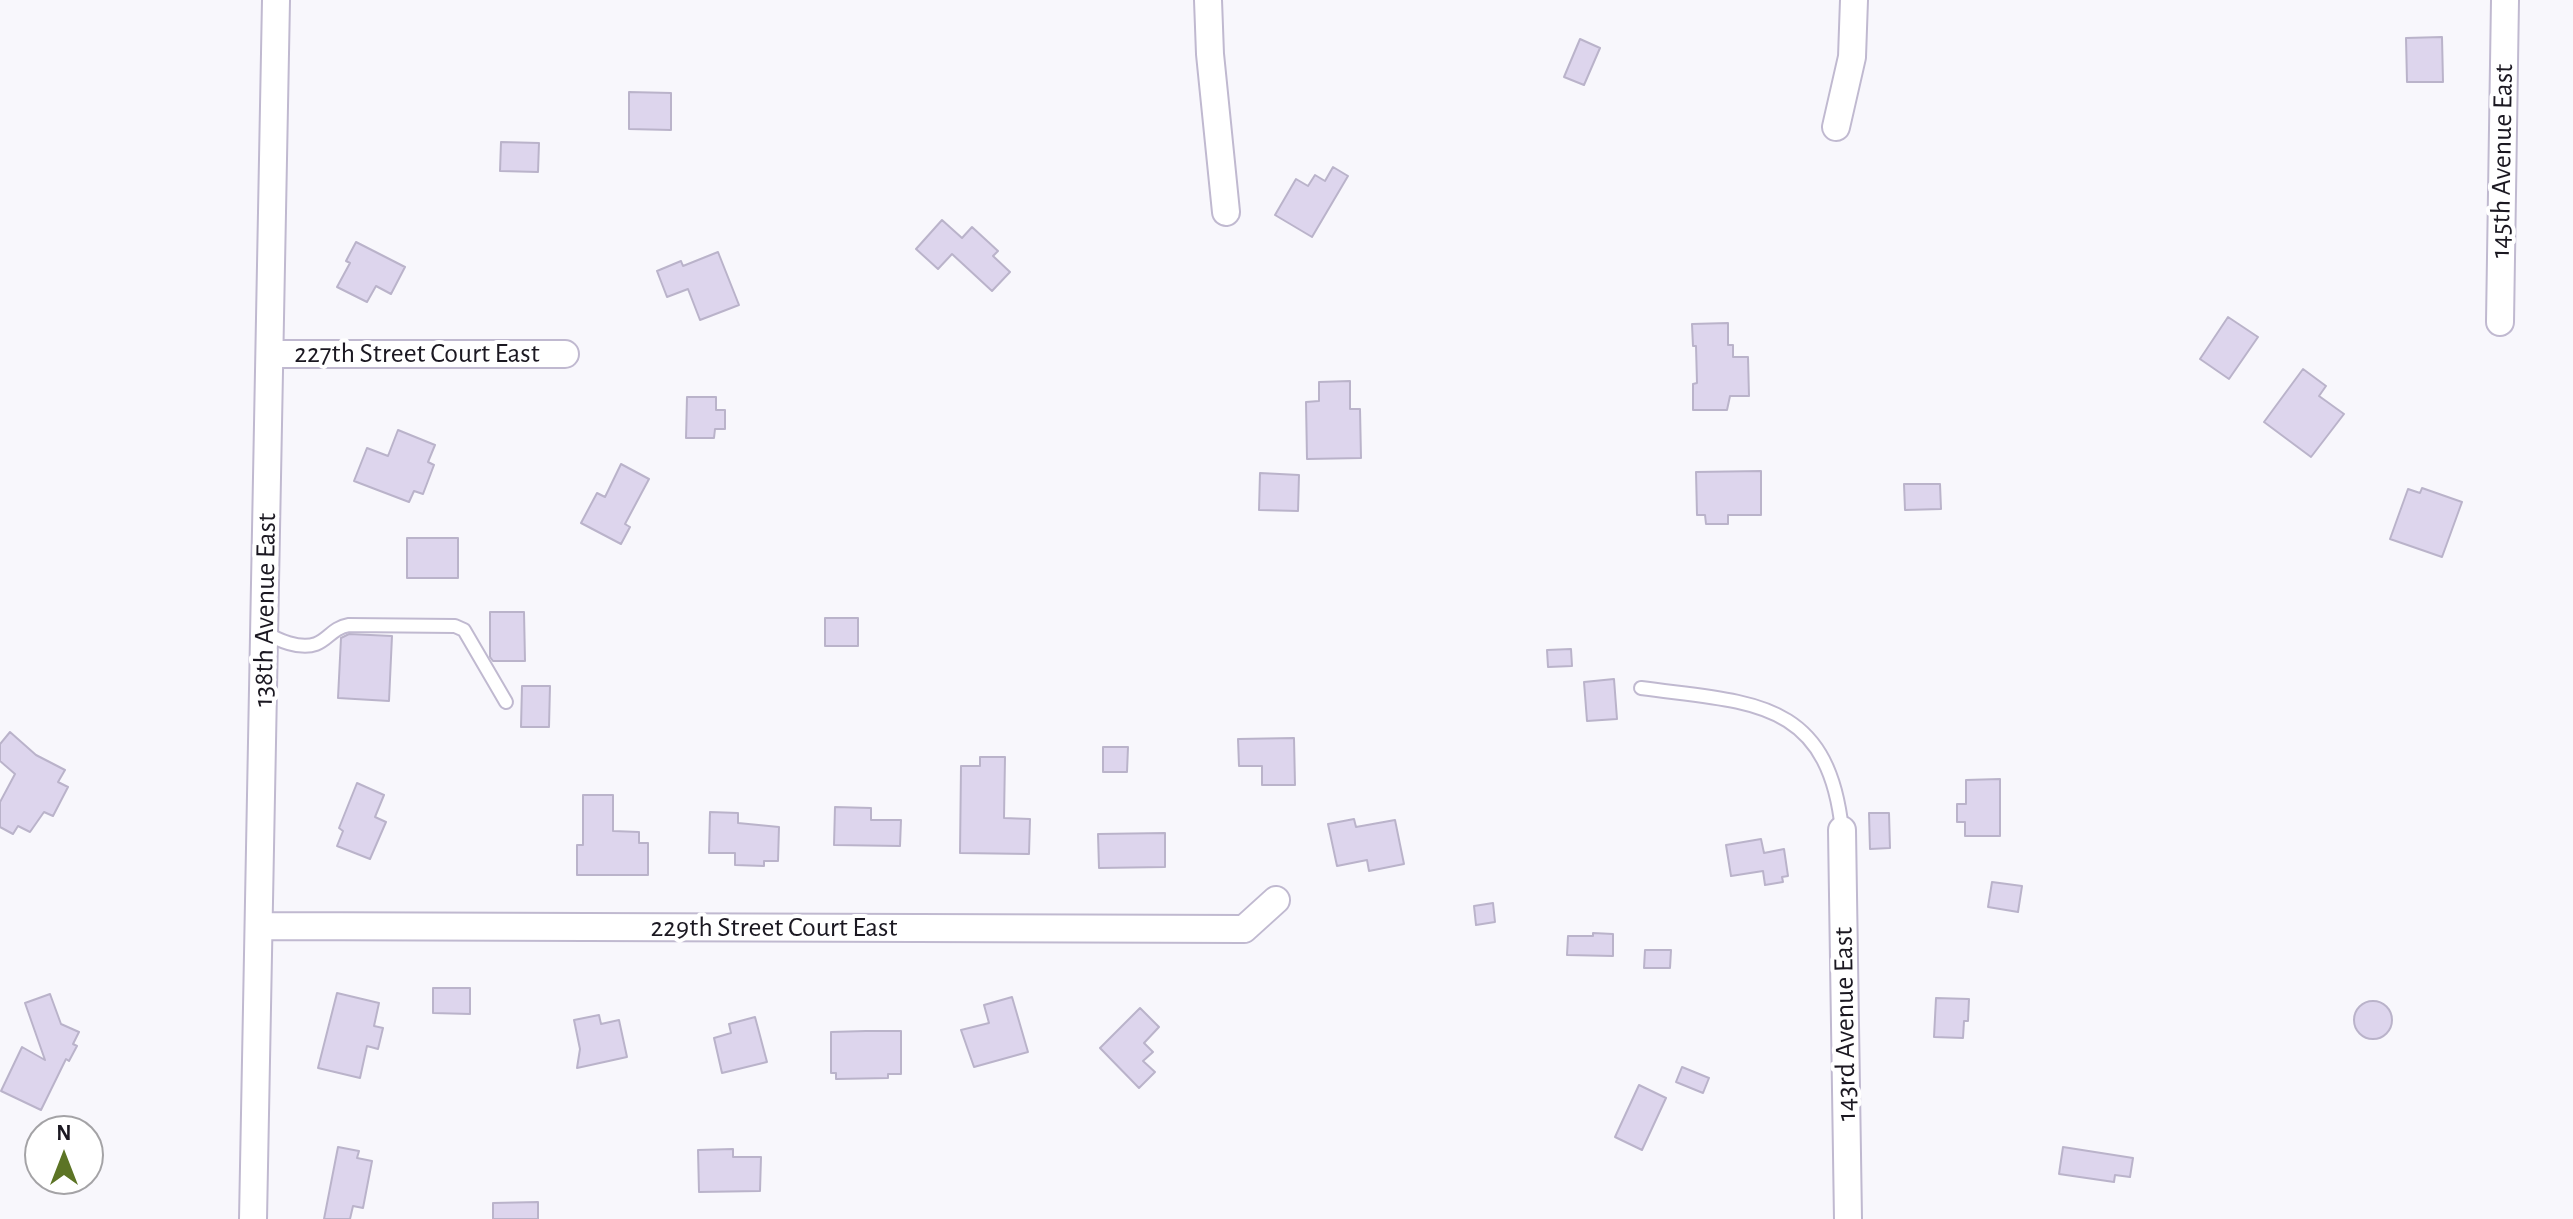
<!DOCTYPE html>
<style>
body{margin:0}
#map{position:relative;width:2573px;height:1219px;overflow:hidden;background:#f8f7fc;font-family:"Alegreya Sans",sans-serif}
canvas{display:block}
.north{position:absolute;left:24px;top:1115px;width:80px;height:80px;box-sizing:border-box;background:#fff;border:2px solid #a4a3a6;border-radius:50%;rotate:0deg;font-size:22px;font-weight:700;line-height:32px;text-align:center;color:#1b1821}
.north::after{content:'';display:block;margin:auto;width:28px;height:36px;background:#5c7425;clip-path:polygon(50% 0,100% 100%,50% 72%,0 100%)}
</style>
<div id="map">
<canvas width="2573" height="1219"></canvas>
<div class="north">N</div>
</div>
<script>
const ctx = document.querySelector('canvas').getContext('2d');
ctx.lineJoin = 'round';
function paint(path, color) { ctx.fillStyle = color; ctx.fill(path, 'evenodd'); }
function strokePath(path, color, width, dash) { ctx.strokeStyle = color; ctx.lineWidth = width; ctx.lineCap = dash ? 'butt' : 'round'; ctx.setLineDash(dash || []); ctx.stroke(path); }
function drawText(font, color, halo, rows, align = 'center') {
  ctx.font = font + ' "Alegreya Sans",sans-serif'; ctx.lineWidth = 8; ctx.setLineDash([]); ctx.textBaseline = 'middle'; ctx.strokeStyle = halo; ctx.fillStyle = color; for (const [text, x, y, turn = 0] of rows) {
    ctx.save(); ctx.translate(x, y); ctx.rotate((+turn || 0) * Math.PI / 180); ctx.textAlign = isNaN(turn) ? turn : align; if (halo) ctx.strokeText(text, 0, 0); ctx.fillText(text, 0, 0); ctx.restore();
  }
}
const building = new Path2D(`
 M 2442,37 L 2443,82 L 2407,82 L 2406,38 Z
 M 1580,39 L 1600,48 L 1584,85 L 1564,77 Z
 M 629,92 L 671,93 L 671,130 L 629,129 Z
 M 501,142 L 539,143 L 538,172 L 500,171 Z
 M 1333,167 L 1348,176 L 1312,237 L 1275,215 L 1296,179 L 1308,186 L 1315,175 L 1325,181 Z
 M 942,220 L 962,238 L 972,227 L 998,251 L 993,256 L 1010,272 L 992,291 L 952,254 L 938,269 L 916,249 Z
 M 356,242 L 405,267 L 391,294 L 376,286 L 367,302 L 337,287 L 350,263 L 346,261 Z
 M 718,252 L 739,305 L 700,320 L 688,289 L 667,297 L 657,271 L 681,261 L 683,266 Z
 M 2228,317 L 2258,337 L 2229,379 L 2200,359 Z
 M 1728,323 L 1728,345 L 1733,345 L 1733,357 L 1748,357 L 1749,396 L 1730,396 L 1727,410 L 1693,410 L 1693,384 L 1697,383 L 1696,346 L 1693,346 L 1692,324 Z
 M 2303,369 L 2326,386 L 2319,396 L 2344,414 L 2311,457 L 2264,422 Z
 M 1350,381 L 1350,409 L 1360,409 L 1361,458 L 1307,459 L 1306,402 L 1319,401 L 1319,382 Z
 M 687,397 L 716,397 L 716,410 L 725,410 L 725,429 L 715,429 L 714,438 L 686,438 Z
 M 398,430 L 435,445 L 428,462 L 434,465 L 423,494 L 414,491 L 409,502 L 354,481 L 367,448 L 388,456 Z
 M 621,464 L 649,479 L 625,524 L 630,527 L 621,544 L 581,523 L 597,493 L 605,497 Z
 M 1761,471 L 1761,515 L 1728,515 L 1728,524 L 1706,524 L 1705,515 L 1697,515 L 1696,472 Z
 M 1260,473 L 1299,475 L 1298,511 L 1259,510 Z
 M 1904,484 L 1940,484 L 1941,509 L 1905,510 Z
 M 2422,488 L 2462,502 L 2442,557 L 2390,539 L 2408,489 L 2420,493 Z
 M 407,538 L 458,538 L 458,578 L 407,578 Z
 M 490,612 L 524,612 L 525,661 L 493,661 L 490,657 Z
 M 825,618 L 858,618 L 858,646 L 825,646 Z
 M 349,634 L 392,636 L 389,701 L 338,698 L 341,638 Z
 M 1571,649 L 1572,666 L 1548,667 L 1547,650 Z
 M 1614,679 L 1617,719 L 1587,721 L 1584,682 Z
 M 522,686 L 550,686 L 549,727 L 521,727 Z
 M 10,732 L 36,755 L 65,770 L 58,782 L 68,787 L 53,816 L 44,812 L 30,832 L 18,826 L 13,834 L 0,827 L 0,802 L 15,774 L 0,761 L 0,744 Z
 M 1294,738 L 1295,785 L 1262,785 L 1262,766 L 1239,766 L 1238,739 Z
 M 1103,747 L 1128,747 L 1127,772 L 1103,772 Z
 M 980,757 L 1005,757 L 1004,818 L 1030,819 L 1029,854 L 960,853 L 961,766 L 980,766 Z
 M 2000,779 L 2000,836 L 1965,836 L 1965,822 L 1957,822 L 1957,804 L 1966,804 L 1966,780 Z
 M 357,783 L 384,795 L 375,817 L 386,822 L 370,859 L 337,846 L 343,831 L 339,828 Z
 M 583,795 L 613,795 L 613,831 L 639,832 L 639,843 L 648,843 L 648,875 L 577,875 L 577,845 L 583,845 Z
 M 835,807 L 871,808 L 871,820 L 901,820 L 900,846 L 834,845 Z
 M 710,812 L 738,813 L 738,823 L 779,827 L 778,861 L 764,861 L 764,866 L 735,865 L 735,853 L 709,853 Z
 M 1869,813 L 1889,813 L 1890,848 L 1870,849 Z
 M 1354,819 L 1356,827 L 1395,820 L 1404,864 L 1369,871 L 1367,860 L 1337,866 L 1328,824 Z
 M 1165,833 L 1165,867 L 1099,868 L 1098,834 Z
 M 1761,839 L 1764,853 L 1784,849 L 1788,876 L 1782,877 L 1783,882 L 1765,885 L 1763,871 L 1731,876 L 1726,845 Z
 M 1992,882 L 2022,886 L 2018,912 L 1988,907 Z
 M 1493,903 L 1495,922 L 1476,925 L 1474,906 Z
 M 1593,933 L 1613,934 L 1613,956 L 1567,955 L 1568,936 L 1593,936 Z
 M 1645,950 L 1671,950 L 1670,968 L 1644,968 Z
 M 433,988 L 470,988 L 470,1014 L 433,1013 Z
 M 337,993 L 379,1003 L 374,1026 L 383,1028 L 378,1049 L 367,1046 L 360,1078 L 318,1068 Z
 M 50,994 L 61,1024 L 79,1032 L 73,1044 L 77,1046 L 69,1061 L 66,1059 L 41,1110 L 1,1091 L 22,1047 L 45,1060 L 25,1003 Z
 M 1012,997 L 1028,1052 L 974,1067 L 961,1030 L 989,1023 L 984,1005 Z
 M 1936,998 L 1969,999 L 1968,1021 L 1964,1021 L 1963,1038 L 1934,1037 Z
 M2354 1020a19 19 0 1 1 38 0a19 19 0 1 1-38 0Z
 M 1140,1008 L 1159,1027 L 1144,1043 L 1153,1052 L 1143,1061 L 1155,1072 L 1139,1088 L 1100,1048 Z
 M 599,1015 L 601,1024 L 619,1020 L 627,1057 L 577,1068 L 580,1049 L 574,1020 Z
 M 755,1017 L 767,1062 L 722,1073 L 714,1038 L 731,1033 L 729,1024 Z
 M 866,1031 L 901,1031 L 901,1074 L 888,1074 L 888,1078 L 836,1079 L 836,1073 L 831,1073 L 831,1032 Z
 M 1682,1067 L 1709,1078 L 1703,1093 L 1676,1082 Z
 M 1639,1085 L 1666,1098 L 1642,1150 L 1615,1137 Z
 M 338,1147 L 359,1151 L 357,1158 L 372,1161 L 363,1208 L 353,1206 L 350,1219 L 324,1219 Z
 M 2063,1147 L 2133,1158 L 2130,1177 L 2115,1175 L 2114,1182 L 2059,1174 Z
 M 733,1149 L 733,1157 L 761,1157 L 760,1191 L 699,1192 L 698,1150 Z
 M 538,1202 L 538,1219 L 493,1219 L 493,1203 Z`);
const service = new Path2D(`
 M 265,632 C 277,640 300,650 316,644 C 329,639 332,628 349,625 L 455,626 L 464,630 L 506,702
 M 1641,688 C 1749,703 1828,697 1842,830`);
const minor = new Path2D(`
 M 1208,0 L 1210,54 L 1226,212
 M 1836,127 L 1852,57 L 1854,0
 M 2500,322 L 2505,0
 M 270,354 L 565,354
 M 1842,830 L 1848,1219
 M 260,926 L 1244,929 L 1276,900
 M 253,1219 L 276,0`);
const streetNames = [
 ["145th Avenue East",2502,161,-89],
 ["227th Street Court East",417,354],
 ["138th Avenue East",265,610,-89],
 ["229th Street Court East",774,928],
 ["143rd Avenue East",1845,1024,-91]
];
paint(building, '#ddd5ed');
strokePath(building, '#bab3ca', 2);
strokePath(service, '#c0b9d0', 16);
strokePath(minor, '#c0b9d0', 30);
strokePath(service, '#fff', 12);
strokePath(minor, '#fff', 26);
drawText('28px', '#1b1821', '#fff', streetNames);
</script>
